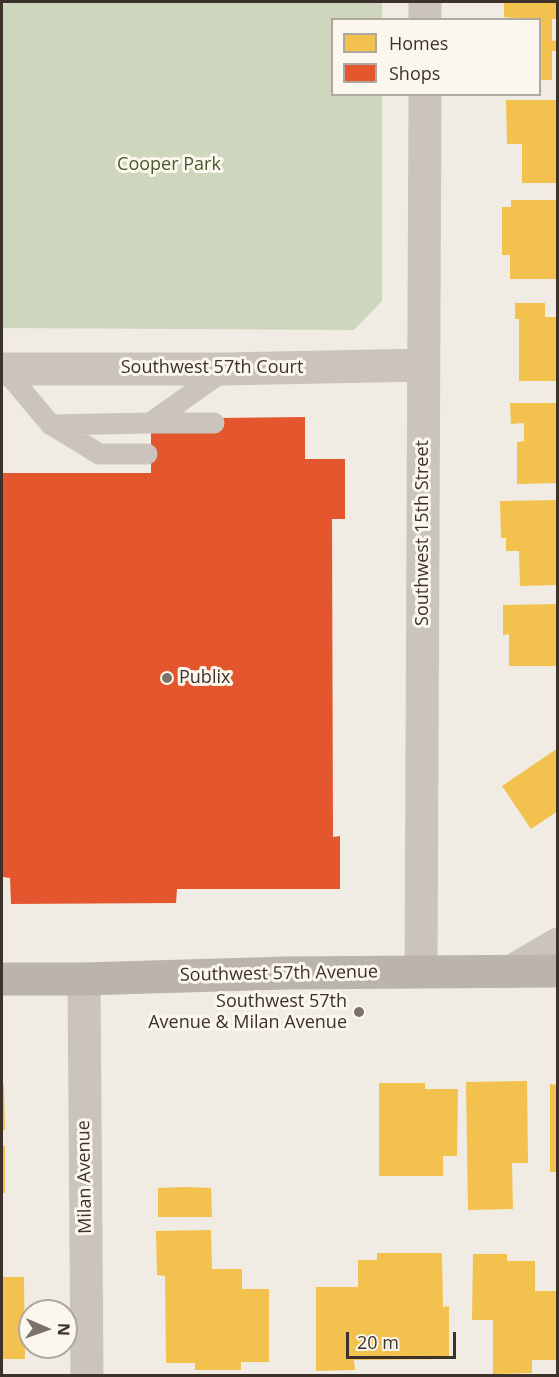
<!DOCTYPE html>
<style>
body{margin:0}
#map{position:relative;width:559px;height:1377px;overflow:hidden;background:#f0ece4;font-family:"Open Sans",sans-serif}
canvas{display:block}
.frame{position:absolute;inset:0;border:3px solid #3c322a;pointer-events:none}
.legend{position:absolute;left:331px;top:18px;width:210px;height:78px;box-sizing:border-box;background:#fcf7ed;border:2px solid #afa89f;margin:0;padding:8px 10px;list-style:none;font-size:18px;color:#3c322a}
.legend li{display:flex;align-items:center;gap:12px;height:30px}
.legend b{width:30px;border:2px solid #afa89f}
.north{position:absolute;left:18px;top:1299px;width:60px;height:60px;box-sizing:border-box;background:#fcf7ed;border:2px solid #afa89f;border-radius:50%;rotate:92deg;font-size:16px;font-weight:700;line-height:24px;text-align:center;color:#3c322a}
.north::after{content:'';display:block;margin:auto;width:21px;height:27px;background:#7b736b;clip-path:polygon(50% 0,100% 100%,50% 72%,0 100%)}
.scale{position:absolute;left:346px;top:1332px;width:110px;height:27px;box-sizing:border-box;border:3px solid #3c322a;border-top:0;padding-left:8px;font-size:18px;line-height:21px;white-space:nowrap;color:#3c322a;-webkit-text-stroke:4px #fcf7ed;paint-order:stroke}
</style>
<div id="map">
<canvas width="559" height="1377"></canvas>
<div class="frame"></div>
<ul class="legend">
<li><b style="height:16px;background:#f2c14e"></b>Homes</li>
<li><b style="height:16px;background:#e4572e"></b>Shops</li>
</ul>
<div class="north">N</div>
<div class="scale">20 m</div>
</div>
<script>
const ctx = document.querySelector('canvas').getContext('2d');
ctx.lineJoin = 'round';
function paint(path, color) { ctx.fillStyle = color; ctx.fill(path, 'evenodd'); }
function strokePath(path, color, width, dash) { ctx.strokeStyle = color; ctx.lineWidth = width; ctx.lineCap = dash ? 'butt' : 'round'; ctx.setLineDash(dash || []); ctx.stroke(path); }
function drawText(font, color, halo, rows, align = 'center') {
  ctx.font = font + ' "Open Sans",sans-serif'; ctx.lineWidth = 6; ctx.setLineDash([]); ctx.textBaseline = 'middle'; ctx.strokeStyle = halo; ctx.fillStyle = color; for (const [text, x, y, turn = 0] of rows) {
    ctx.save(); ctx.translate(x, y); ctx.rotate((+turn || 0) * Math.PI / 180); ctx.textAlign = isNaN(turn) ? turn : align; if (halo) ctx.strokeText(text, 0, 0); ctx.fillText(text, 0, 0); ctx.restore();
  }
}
const green = new Path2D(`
 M 2,2 L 382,2 L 382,19 L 332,20 L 332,94 L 382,95 L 382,301 L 354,330 L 2,328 Z`);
const homes = new Path2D(`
 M 504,2 L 557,2 L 557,19 L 552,19 L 552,41 L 558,40 L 558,51 L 552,51 L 552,80 L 540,80 L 540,20 L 513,20 L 513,18 L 504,17 Z
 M 506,100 L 558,100 L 558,183 L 522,183 L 522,144 L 507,144 Z
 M 511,200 L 558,200 L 558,279 L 510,279 L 510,255 L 502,255 L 502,207 L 511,207 Z
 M 515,303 L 545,303 L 545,317 L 558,317 L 558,381 L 519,381 L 519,319 L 515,319 Z
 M 510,403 L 558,403 L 558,483 L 517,484 L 517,442 L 524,441 L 524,423 L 511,424 Z
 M 558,500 L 558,585 L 520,586 L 519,551 L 506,551 L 506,538 L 501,538 L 500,501 Z
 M 558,604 L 558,666 L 509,666 L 509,634 L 503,635 L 503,605 Z
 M 558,748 L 558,811 L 531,829 L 502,786 Z
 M 527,1081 L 528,1163 L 512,1163 L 513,1209 L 468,1210 L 466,1082 Z
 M 379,1083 L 425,1083 L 425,1089 L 458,1089 L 457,1156 L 443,1156 L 443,1176 L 379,1176 Z
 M 550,1084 L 558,1085 L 558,1172 L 550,1172 Z
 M 2,1085 L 4,1085 L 5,1130 L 2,1130 Z
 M 2,1146 L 5,1146 L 5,1193 L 2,1193 Z
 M 185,1187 L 211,1188 L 212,1217 L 158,1217 L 158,1188 Z
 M 211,1230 L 212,1269 L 242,1269 L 242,1289 L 269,1289 L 269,1362 L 241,1362 L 241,1370 L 195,1370 L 195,1363 L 166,1363 L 165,1276 L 157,1275 L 156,1231 Z
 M 377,1253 L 442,1253 L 443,1307 L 449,1306 L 449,1359 L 354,1360 L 355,1370 L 316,1371 L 316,1287 L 358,1287 L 358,1260 L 377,1260 Z
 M 473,1254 L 507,1254 L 507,1261 L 535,1261 L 535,1291 L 558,1291 L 558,1360 L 532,1360 L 532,1373 L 493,1374 L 493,1320 L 472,1320 Z
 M 2,1277 L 24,1277 L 25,1359 L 2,1359 Z`);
const shops = new Path2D(`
 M 305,417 L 305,459 L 345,459 L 345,519 L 332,519 L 333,837 L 340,836 L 340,889 L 177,889 L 176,903 L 11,904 L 10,878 L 2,877 L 2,473 L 151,473 L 151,433 L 218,432 L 218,418 Z`);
const service = new Path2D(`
 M 4,369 L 51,425 L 150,423 L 225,370
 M 150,423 L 214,423
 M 52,425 L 99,454 L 147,454`);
const minor = new Path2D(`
 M 425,20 L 425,2
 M 2,369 L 225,369 L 423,365
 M 421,971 L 425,94
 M 512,971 L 558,944
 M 84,979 L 87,1376`);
const secondary = new Path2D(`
 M 2,979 L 84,979 L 286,973 L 558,971`);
const markers = [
 [167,678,6,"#7b736b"],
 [359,1012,6,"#7b736b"]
];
const parkNames = [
 ["Cooper Park",169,165]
];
const streetNames = [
 ["Southwest 57th Court",212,368],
 ["Southwest 15th Street",423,533,-90],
 ["Southwest 57th Avenue",279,974,-1],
 ["Milan Avenue",85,1177,-91]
];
const poiNames = [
 ["Publix",179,678],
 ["Southwest 57th",347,1002,"right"],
 ["Avenue & Milan Avenue",347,1023,"right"]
];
paint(green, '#ced7bd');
paint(homes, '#f2c14e');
paint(shops, '#e4572e');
strokePath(service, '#cac4bd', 21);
strokePath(minor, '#cac4bd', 33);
strokePath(secondary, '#bab4ad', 33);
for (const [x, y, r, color] of markers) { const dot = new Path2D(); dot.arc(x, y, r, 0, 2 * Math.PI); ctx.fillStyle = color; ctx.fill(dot); strokePath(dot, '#fcf7ed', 2); }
drawText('18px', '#445c2b', '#fcf7ed', parkNames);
drawText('18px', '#3c322a', '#fcf7ed', streetNames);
drawText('18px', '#3c322a', '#fcf7ed', poiNames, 'left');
</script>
